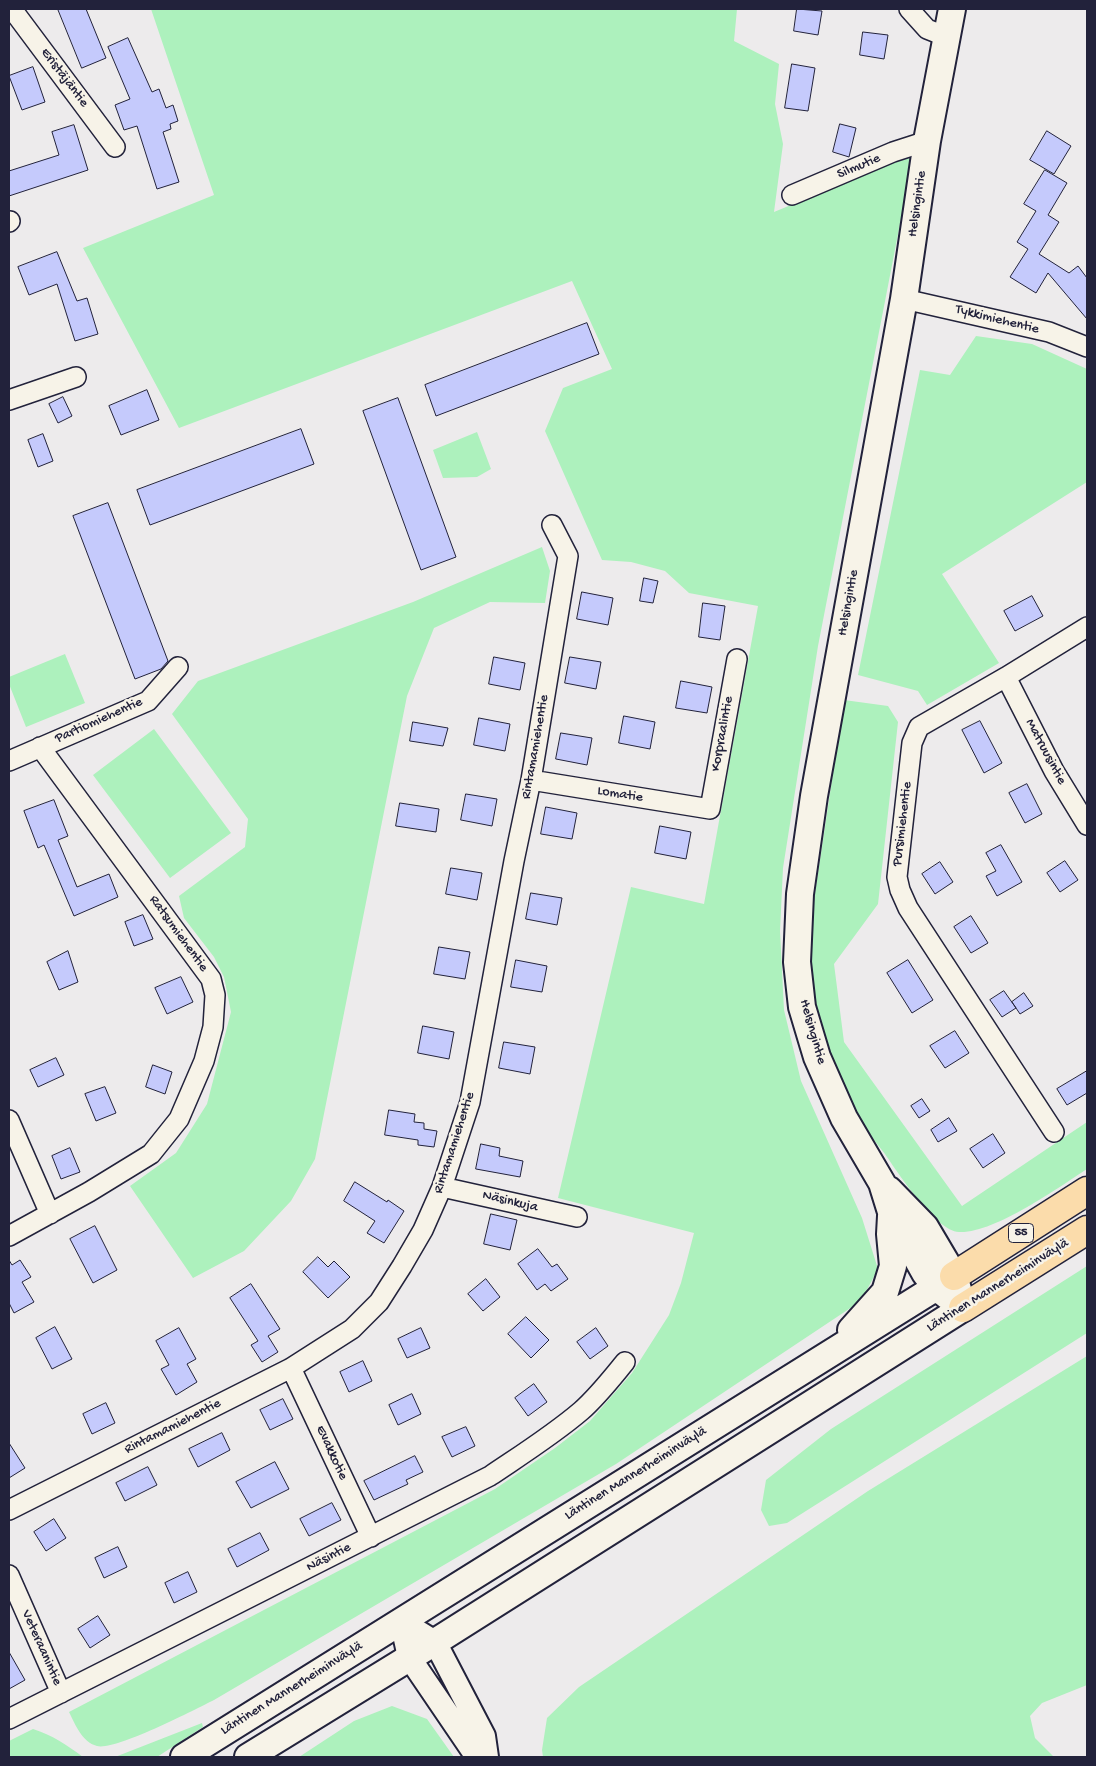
<!DOCTYPE html>
<meta charset="utf-8">
<style>
body{margin:0}
#map{position:relative;width:1096px;height:1766px;overflow:hidden;background:#edebec;font-family:"Gochi Hand",sans-serif}
canvas{display:block}
.frame{position:absolute;inset:0;border:10px solid #22223b;pointer-events:none}
</style>
<div id="map">
<canvas width="1096" height="1766"></canvas>
<div class="frame"></div>
</div>
<script>
const ctx = document.querySelector('canvas').getContext('2d');
ctx.lineJoin = 'round';
function paint(path, color) { ctx.fillStyle = color; ctx.fill(path, 'evenodd'); }
function strokePath(path, color, width, dash) { ctx.strokeStyle = color; ctx.lineWidth = width; ctx.lineCap = dash ? 'butt' : 'round'; ctx.setLineDash(dash || []); ctx.stroke(path); }
function drawText(font, color, halo, rows, align = 'center') {
  ctx.font = font + ' "Gochi Hand",sans-serif'; ctx.lineWidth = 5; ctx.setLineDash([]); ctx.textBaseline = 'middle'; ctx.strokeStyle = halo; ctx.fillStyle = color; for (const [text, x, y, turn = 0] of rows) {
    ctx.save(); ctx.translate(x, y); ctx.rotate((+turn || 0) * Math.PI / 180); ctx.textAlign = isNaN(turn) ? turn : align; if (halo) ctx.strokeText(text, 0, 0); ctx.fillText(text, 0, 0); ctx.restore();
  }
}
const green = new Path2D(`
 M 151,9 L 737,9 L 734,41 L 779,64 L 775,104 L 783,144 L 774,212 L 893,163 L 913,157 L 818,646 L 783,868 L 780,931 L 784,1010 L 801,1081 L 862,1218 L 878,1269 L 861,1301 L 616,1464 L 214,1700 C 194,1710 115,1751 97,1746 C 82,1742 75,1724 69,1712 L 495,1489 L 555,1448 L 590,1421 L 632,1373 L 669,1315 L 681,1283 L 694,1233 L 558,1198 L 631,887 L 704,904 L 758,606 L 689,593 L 665,571 L 631,562 L 602,560 L 545,431 L 563,388 L 612,369 L 572,281 L 179,428 L 83,248 L 214,195 Z
 M 976,336 L 1032,344 L 1087,369 L 1087,482 L 942,574 L 999,663 L 927,705 L 918,691 L 858,675 L 920,370 L 950,375 Z
 M 477,432 L 491,469 L 477,477 L 443,478 L 433,450 Z
 M 542,547 L 550,571 L 545,603 L 490,602 L 434,628 L 407,696 L 315,1159 L 291,1201 L 244,1251 L 193,1278 L 130,1186 L 176,1153 L 207,1104 L 231,1012 L 224,977 L 214,957 L 184,918 L 179,896 L 245,847 L 248,819 L 172,714 L 198,681 L 413,602 Z
 M 65,654 L 85,703 L 26,727 L 9,684 L 9,677 Z
 M 844,700 L 888,706 L 898,722 L 878,904 L 834,964 L 844,1042 L 962,1206 L 1087,1122 L 1087,1169 C 1058,1188 993,1234 959,1232 C 936,1231 898,1173 885,1154 C 877,1144 869,1134 863,1123 C 845,1090 828,1055 818,1019 C 809,983 809,949 812,913 Z
 M 154,729 L 231,833 L 170,878 L 93,775 Z
 M 1087,1266 L 1087,1333 L 787,1523 L 769,1526 L 761,1510 L 766,1480 L 831,1429 Z
 M 1087,1356 L 1087,1685 L 1042,1703 L 1030,1716 L 1035,1738 L 1054,1757 L 543,1757 L 542,1750 L 547,1718 L 579,1687 L 868,1491 Z
 M 392,1706 L 427,1719 L 454,1757 L 299,1757 L 354,1721 Z
 M 202,1723 L 203,1727 L 157,1757 L 115,1757 Z
 M 33,1729 C 52,1735 67,1745 83,1757 L 9,1757 L 9,1741 Z`);
const building = new Path2D(`
 M 58,9 L 86,9 L 106,58 L 82,68 Z
 M 797,9 L 822,11 L 818,35 L 794,31 Z
 M 863,32 L 888,35 L 884,59 L 860,55 Z
 M 128,38 L 152,92 L 159,89 L 166,108 L 173,105 L 178,121 L 170,124 L 171,129 L 163,132 L 179,182 L 157,189 L 137,126 L 124,130 L 115,105 L 130,99 L 108,47 Z
 M 792,64 L 815,68 L 808,111 L 785,108 Z
 M 33,67 L 45,102 L 22,110 L 9,76 Z
 M 840,124 L 856,128 L 849,157 L 833,152 Z
 M 74,125 L 88,170 L 9,196 L 9,171 L 59,155 L 52,132 Z
 M 1047,131 L 1071,146 L 1054,174 L 1030,160 Z
 M 1045,170 L 1067,183 L 1048,215 L 1059,222 L 1039,254 L 1069,273 L 1078,266 L 1087,278 L 1087,319 L 1048,273 L 1036,293 L 1010,277 L 1028,249 L 1017,242 L 1036,211 L 1024,204 Z
 M 57,252 L 77,301 L 87,298 L 98,334 L 75,341 L 57,284 L 29,295 L 18,267 Z
 M 587,323 L 599,354 L 436,416 L 425,385 Z
 M 147,390 L 159,420 L 121,435 L 109,406 Z
 M 63,397 L 72,416 L 58,423 L 49,404 Z
 M 398,398 L 456,557 L 421,570 L 363,411 Z
 M 301,429 L 314,464 L 150,525 L 137,490 Z
 M 43,434 L 53,461 L 38,467 L 28,440 Z
 M 108,503 L 168,661 L 161,669 L 135,679 L 73,516 Z
 M 644,578 L 658,581 L 653,603 L 640,601 Z
 M 582,592 L 613,598 L 608,625 L 577,619 Z
 M 1032,596 L 1043,616 L 1015,631 L 1004,611 Z
 M 703,603 L 725,606 L 720,640 L 699,637 Z
 M 494,657 L 525,663 L 520,690 L 489,684 Z
 M 570,657 L 601,662 L 596,689 L 565,683 Z
 M 681,681 L 712,687 L 707,713 L 676,708 Z
 M 624,716 L 655,722 L 650,749 L 619,743 Z
 M 479,718 L 510,724 L 505,751 L 474,745 Z
 M 980,721 L 1002,763 L 984,773 L 962,730 Z
 M 413,722 L 448,728 L 443,746 L 410,741 Z
 M 561,733 L 592,738 L 587,765 L 556,759 Z
 M 1027,784 L 1042,814 L 1025,823 L 1009,793 Z
 M 466,794 L 497,799 L 492,826 L 461,820 Z
 M 54,800 L 68,836 L 58,840 L 77,887 L 109,874 L 118,897 L 74,916 L 44,845 L 38,848 L 24,811 Z
 M 400,803 L 439,809 L 436,832 L 396,826 Z
 M 546,807 L 577,813 L 572,839 L 541,834 Z
 M 660,826 L 691,832 L 686,859 L 655,853 Z
 M 1001,845 L 1022,882 L 997,896 L 986,876 L 996,871 L 986,853 Z
 M 1065,861 L 1078,880 L 1060,892 L 1047,873 Z
 M 940,862 L 953,882 L 935,894 L 922,874 Z
 M 451,868 L 482,873 L 477,900 L 446,894 Z
 M 531,893 L 562,898 L 557,925 L 526,919 Z
 M 143,915 L 153,939 L 134,946 L 125,922 Z
 M 971,916 L 988,943 L 971,953 L 954,927 Z
 M 439,947 L 470,952 L 465,979 L 434,974 Z
 M 68,951 L 78,982 L 59,990 L 47,962 Z
 M 516,960 L 547,966 L 542,992 L 511,987 Z
 M 908,960 L 933,1000 L 912,1013 L 887,973 Z
 M 181,977 L 193,1002 L 167,1014 L 155,988 Z
 M 1004,991 L 1016,1008 L 1002,1017 L 990,1000 Z
 M 1024,993 L 1033,1006 L 1020,1014 L 1012,1002 Z
 M 423,1026 L 454,1032 L 449,1059 L 418,1053 Z
 M 955,1031 L 969,1053 L 945,1068 L 930,1046 Z
 M 504,1042 L 535,1047 L 530,1074 L 499,1068 Z
 M 56,1058 L 64,1075 L 38,1087 L 30,1070 Z
 M 153,1065 L 172,1072 L 165,1094 L 146,1087 Z
 M 1087,1071 L 1087,1093 L 1067,1105 L 1057,1089 Z
 M 105,1087 L 116,1113 L 96,1121 L 85,1094 Z
 M 922,1099 L 930,1111 L 919,1118 L 911,1106 Z
 M 389,1110 L 415,1114 L 414,1122 L 424,1123 L 424,1129 L 437,1131 L 434,1147 L 418,1145 L 418,1140 L 385,1135 Z
 M 949,1118 L 957,1131 L 938,1142 L 931,1130 Z
 M 993,1134 L 1005,1153 L 983,1168 L 970,1149 Z
 M 481,1144 L 500,1148 L 499,1156 L 523,1161 L 520,1177 L 476,1169 Z
 M 70,1148 L 80,1172 L 61,1179 L 52,1156 Z
 M 355,1182 L 387,1202 L 388,1200 L 404,1211 L 384,1243 L 367,1233 L 375,1221 L 344,1201 Z
 M 491,1214 L 517,1220 L 510,1250 L 484,1244 Z
 M 95,1226 L 117,1270 L 93,1283 L 70,1239 Z
 M 538,1249 L 552,1267 L 557,1264 L 568,1279 L 551,1291 L 545,1284 L 537,1290 L 518,1264 Z
 M 318,1257 L 328,1267 L 334,1261 L 350,1277 L 328,1298 L 303,1272 Z
 M 9,1260 L 12,1265 L 20,1260 L 31,1277 L 22,1282 L 34,1302 L 14,1313 L 9,1303 Z
 M 486,1279 L 500,1297 L 483,1311 L 468,1294 Z
 M 251,1284 L 280,1329 L 268,1336 L 278,1352 L 262,1362 L 251,1345 L 258,1341 L 230,1298 Z
 M 526,1317 L 549,1340 L 531,1358 L 508,1334 Z
 M 55,1327 L 72,1359 L 52,1369 L 36,1338 Z
 M 179,1328 L 196,1359 L 187,1364 L 197,1382 L 176,1395 L 161,1369 L 169,1365 L 156,1341 Z
 M 421,1328 L 430,1348 L 407,1358 L 398,1339 Z
 M 596,1328 L 608,1346 L 590,1359 L 577,1342 Z
 M 363,1361 L 372,1381 L 349,1392 L 340,1372 Z
 M 534,1384 L 547,1402 L 528,1416 L 515,1398 Z
 M 412,1394 L 421,1414 L 398,1425 L 389,1405 Z
 M 283,1399 L 293,1419 L 270,1430 L 260,1410 Z
 M 106,1403 L 115,1423 L 92,1434 L 83,1414 Z
 M 466,1427 L 475,1446 L 452,1457 L 442,1437 Z
 M 222,1433 L 230,1450 L 198,1467 L 189,1449 Z
 M 9,1443 L 25,1468 L 9,1478 Z
 M 415,1456 L 423,1472 L 406,1480 L 408,1484 L 374,1500 L 364,1481 Z
 M 275,1462 L 289,1489 L 251,1508 L 236,1482 Z
 M 148,1467 L 157,1485 L 125,1501 L 116,1483 Z
 M 332,1503 L 341,1520 L 309,1536 L 300,1519 Z
 M 54,1519 L 66,1538 L 46,1551 L 34,1532 Z
 M 260,1533 L 269,1550 L 237,1567 L 228,1549 Z
 M 118,1547 L 127,1567 L 104,1578 L 95,1558 Z
 M 188,1572 L 197,1592 L 174,1603 L 165,1583 Z
 M 98,1616 L 110,1635 L 90,1648 L 78,1629 Z
 M 9,1652 L 25,1680 L 9,1689 Z`);
const minor = new Path2D(`
 M 12,9 L 115,147
 M 909,9 L 927,29 L 947,37
 M 792,195 L 893,152 L 927,141
 M 9,222 L 10,221
 M 904,299 L 1049,332 L 1087,347
 M 9,400 L 76,377
 M 1006,677 L 1054,771 L 1087,825
 M 9,761 L 148,701 L 178,667
 M 531,780 L 710,809 L 737,659
 M 9,1120 L 50,1214
 M 1054,1132 L 908,908 L 900,890 L 897,877 L 912,743 L 919,727 L 1006,677 L 1087,627
 M 442,1187 L 577,1217
 M 9,1236 L 89,1192 L 151,1154 L 179,1119 L 204,1061 L 213,1027 L 215,995 L 211,979 L 40,747
 M 291,1368 L 371,1537
 M 9,1510 L 291,1368 L 352,1329 L 379,1302 L 402,1266 L 423,1230 L 442,1187 L 470,1102 L 514,861 L 531,780 L 568,556 L 552,525
 M 9,1575 L 61,1693
 M 9,1719 L 490,1476 C 521,1455 553,1435 581,1411 C 598,1396 611,1379 625,1362`);
const tertiary = new Path2D(`
 M 401,1621 L 435,1642 L 484,1736 L 487,1757
 M 401,1621 L 409,1657 L 477,1757`);
const secondary = new Path2D(`
 M 952,9 L 927,141 L 904,299 L 814,796 L 800,894 L 797,962 L 802,1007 L 817,1057 L 844,1118 L 882,1183 L 891,1212 L 925,1273 L 936,1287 L 963,1308
 M 889,1190 L 925,1227 L 954,1276 L 959,1293
 M 851,1330 L 885,1292 L 893,1266 L 890,1234 L 891,1216
 M 184,1757 L 951,1278
 M 248,1757 L 435,1642 L 963,1308`);
const primary = new Path2D(`
 M 954,1276 L 1087,1191
 M 963,1308 L 1087,1230`);
const shields = [
 [1021,1233,25]
];
const shieldNames = [
 ["55",1021,1233]
];
const streetNames = [
 ["Eristäjäntie",64,78,53],
 ["Silmutie",859,167,-23],
 ["Helsingintie",918,204,-82],
 ["Tykkimiehentie",997,320,14],
 ["Helsingintie",849,603,-80],
 ["Partiomiehentie",99,721,-24],
 ["Korpraalintie",723,734,-80],
 ["Rintamamiehentie",536,747,-80],
 ["Matruusintie",1045,752,62],
 ["Lomatie",620,795,9],
 ["Pursimiehentie",903,824,-83],
 ["Ratsumiehentie",178,934,54],
 ["Helsingintie",812,1032,74],
 ["Rintamamiehentie",455,1143,-72],
 ["Näsinkuja",510,1202,13],
 ["Läntinen Mannerheiminväylä",998,1286,-32],
 ["Rintamamiehentie",173,1427,-27],
 ["Evakkotie",331,1453,65],
 ["Läntinen Mannerheiminväylä",636,1474,-32],
 ["Näsintie",329,1558,-27],
 ["Veteraanintie",41,1648,66],
 ["Läntinen Mannerheiminväylä",292,1689,-32]
];
paint(green, '#adf1bd');
paint(building, '#c5cafc');
strokePath(building, '#22223b', 1);
strokePath(minor, '#22223b', 22);
strokePath(tertiary, '#22223b', 26);
strokePath(secondary, '#22223b', 30);
strokePath(primary, '#22223b', 31);
strokePath(minor, '#f7f3e8', 19);
strokePath(tertiary, '#f7f3e8', 22);
strokePath(secondary, '#f7f3e8', 26);
strokePath(primary, '#fbdcab', 28);
for (const [x, y, w] of shields) { const box = new Path2D(); box.roundRect(x - w / 2, y - 9.5, w, 19, 4); ctx.fillStyle = '#f7f3e8'; ctx.fill(box); strokePath(box, '#22223b', 1); }
drawText('bold 12px', '#22223b', null, shieldNames);
drawText('14px', '#22223b', '#f7f3e8', streetNames);
</script>
